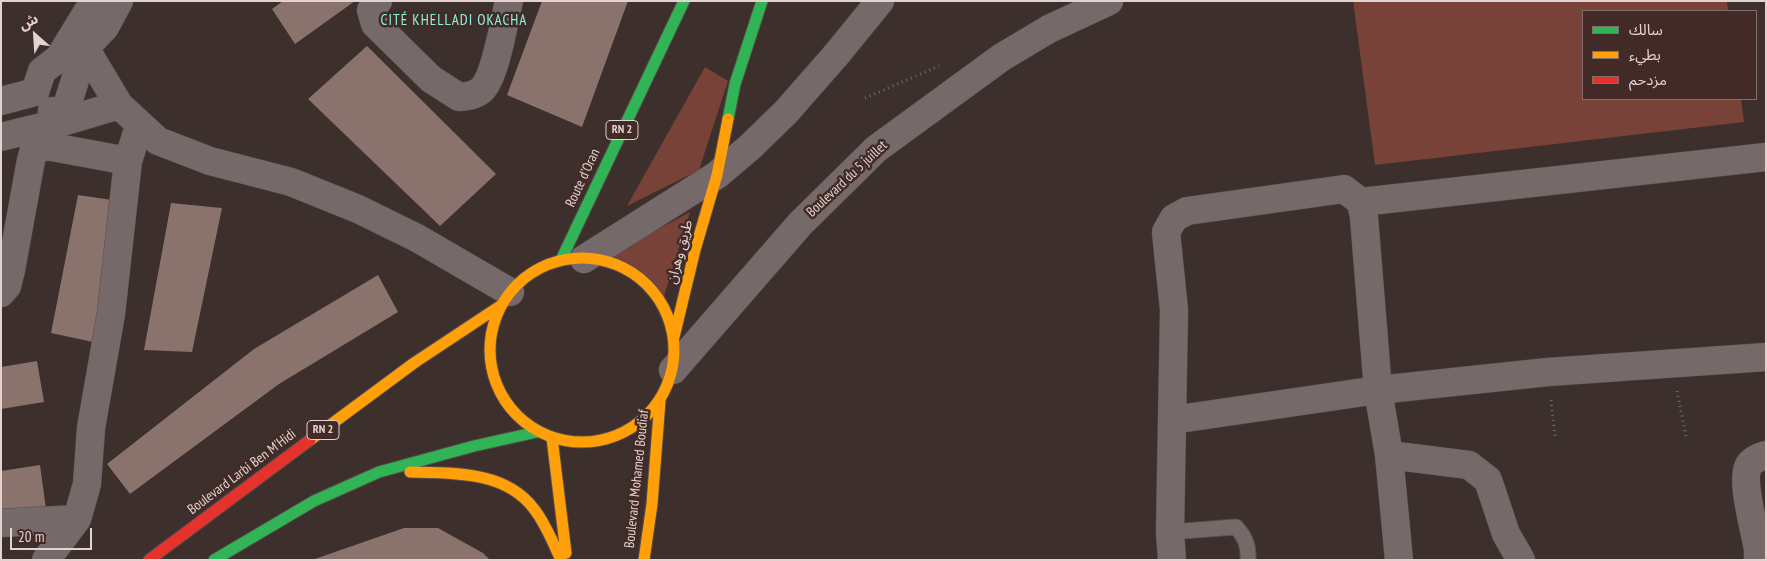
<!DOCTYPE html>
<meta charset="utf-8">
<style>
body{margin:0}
#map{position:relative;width:1767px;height:561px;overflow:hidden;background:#3c2f2c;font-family:"PT Sans Narrow","Noto Sans Arabic",sans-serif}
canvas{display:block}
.frame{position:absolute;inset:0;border:2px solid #e2d3d0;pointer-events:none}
.legend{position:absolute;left:1582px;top:10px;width:175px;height:90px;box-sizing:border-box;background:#422b26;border:1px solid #826e6a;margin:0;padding:6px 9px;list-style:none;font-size:15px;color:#e2d3d0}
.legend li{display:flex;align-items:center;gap:10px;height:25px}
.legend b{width:25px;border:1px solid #826e6a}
.north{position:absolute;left:10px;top:10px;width:50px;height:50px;-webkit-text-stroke:4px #422b26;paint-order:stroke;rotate:334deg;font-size:14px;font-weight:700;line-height:20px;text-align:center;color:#e2d3d0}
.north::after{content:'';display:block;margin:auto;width:18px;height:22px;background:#e2d3d0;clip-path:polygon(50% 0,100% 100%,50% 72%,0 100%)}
.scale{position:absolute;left:10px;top:528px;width:82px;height:22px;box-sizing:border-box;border:2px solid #e2d3d0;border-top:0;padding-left:6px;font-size:15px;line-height:18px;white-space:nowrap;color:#e2d3d0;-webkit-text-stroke:4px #422b26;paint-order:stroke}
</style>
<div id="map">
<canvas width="1767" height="561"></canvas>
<div class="frame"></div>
<ul class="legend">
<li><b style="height:6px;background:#30b455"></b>سالك</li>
<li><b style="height:6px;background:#ff9f0a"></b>بطيء</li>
<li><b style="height:6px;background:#e5322d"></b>مزدحم</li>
</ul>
<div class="north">ش</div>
<div class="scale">20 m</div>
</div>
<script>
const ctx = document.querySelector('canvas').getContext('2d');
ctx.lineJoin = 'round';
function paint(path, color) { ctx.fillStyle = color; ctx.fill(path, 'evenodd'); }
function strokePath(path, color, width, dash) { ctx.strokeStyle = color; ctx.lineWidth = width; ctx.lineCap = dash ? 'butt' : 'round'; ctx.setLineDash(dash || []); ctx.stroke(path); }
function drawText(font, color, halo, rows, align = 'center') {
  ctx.font = font + ' "PT Sans Narrow","Noto Sans Arabic",sans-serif'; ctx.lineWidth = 5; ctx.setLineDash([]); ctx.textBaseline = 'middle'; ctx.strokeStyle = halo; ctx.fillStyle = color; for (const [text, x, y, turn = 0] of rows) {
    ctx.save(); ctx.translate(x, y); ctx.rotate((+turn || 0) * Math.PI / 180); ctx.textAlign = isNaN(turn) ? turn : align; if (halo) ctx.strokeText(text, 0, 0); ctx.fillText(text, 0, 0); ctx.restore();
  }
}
const green = new Path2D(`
 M 1353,1 L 1727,1 L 1728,11 L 1583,11 L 1583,99 L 1741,99 L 1744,122 L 1375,165 Z
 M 705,67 L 728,81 L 699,170 L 627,206 Z
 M 690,212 L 664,296 C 643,273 630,267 601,260 Z`);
const building = new Path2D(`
 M 283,1 L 355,1 L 295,44 L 272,9 Z
 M 542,1 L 628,1 L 582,127 L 507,95 Z
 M 367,46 L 496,174 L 440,226 L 308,99 Z
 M 78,195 L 119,201 L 93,342 L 51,333 Z
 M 171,203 L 222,208 L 192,352 L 144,350 Z
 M 378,275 L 398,312 L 279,384 L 130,494 L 107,464 L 254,349 Z
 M 37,361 L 44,402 L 1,409 L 1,367 Z
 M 40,465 L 46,509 L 1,514 L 1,471 Z
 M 404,528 L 438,528 L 483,553 L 490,560 L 312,560 Z`);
const path = new Path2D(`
 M 865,98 L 939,66
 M 1677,391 L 1686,437
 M 1551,400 L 1555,436`);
const lane = new Path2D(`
 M 1170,532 L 1236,527 C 1245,537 1249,546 1248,560`);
const street = new Path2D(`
 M 378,1 L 371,10 L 375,24 L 431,79 L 459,97 C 469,96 478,95 484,87 C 496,72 504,22 509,1
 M 59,58 L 85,48 L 119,105 L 158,141 L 210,161 L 291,182 L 358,209 L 417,238 L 510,292
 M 1,101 L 35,92 L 42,71 L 59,58 L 91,6 L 116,1
 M 52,111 L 62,122 L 119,105
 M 1,137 L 62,122 L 85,48 L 105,27 L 119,1
 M 1361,202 L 1766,157
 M 584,259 L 717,175 L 750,147 L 786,112 L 836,55 L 880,1
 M 1,293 L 7,286 L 11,270 L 31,160 L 34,150 L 41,146 L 52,147 L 128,161
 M 673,370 L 800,224 L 876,149 L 1002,57 L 1049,29 L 1109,1
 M 1172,420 L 1378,390 L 1548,372 L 1766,357
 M 1389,455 L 1469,465 L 1488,480 L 1506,534 L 1521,560
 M 1,523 L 77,519
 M 46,560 L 77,519 L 87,484 L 91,428 L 111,314 L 128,161 L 139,126
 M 1172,560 L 1170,532 L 1174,310 L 1166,232 L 1174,218 L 1187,211 L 1344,189 L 1361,202 L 1364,217 L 1378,390 L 1389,455 L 1399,560
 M 1758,560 L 1758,549 C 1755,531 1740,479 1749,465 C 1753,459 1760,457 1766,455`);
const fast = new Path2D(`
 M 728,119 L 735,84 L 762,1
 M 561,260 L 684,1
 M 214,560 L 314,501 L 379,472 L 474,446 L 537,432`);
const slow = new Path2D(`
 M490 350a92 92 0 1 1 184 0a92 92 0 1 1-184 0Z
 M 674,337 L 695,250 L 717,175 L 728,119
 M 552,438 L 566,553
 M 310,440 L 414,363 L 500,306
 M 410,472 C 453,473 506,471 534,509 C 546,524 553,543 561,560
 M 644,560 L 652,504 L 660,401`);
const jam = new Path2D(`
 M 149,560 L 310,440`);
const shields = [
 [622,130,32],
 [323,430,32]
];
const shieldNames = [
 ["RN 2",622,130],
 ["RN 2",323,430]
];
const streetNames = [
 ["Route d'Oran",583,178,-65],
 ["Boulevard du 5 juillet",847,179,-43],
 ["طريق وهران",680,252,-75],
 ["Boulevard Larbi Ben M'Hidi",242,472,-37],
 ["Boulevard Mohamed Boudiaf",637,479,-84]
];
const neighbourhoodNames = [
 ["CITÉ KHELLADI OKACHA",454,21]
];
paint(green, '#794238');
paint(building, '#8a726d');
strokePath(lane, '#584d4a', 17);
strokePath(street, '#584d4a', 29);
strokePath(fast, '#584d4a', 13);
strokePath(slow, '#584d4a', 13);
strokePath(jam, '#584d4a', 13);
strokePath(path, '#746a68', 3, [1, 4]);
strokePath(lane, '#756a69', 15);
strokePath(street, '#756a69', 28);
strokePath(fast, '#30b455', 11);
strokePath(slow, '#ff9f0a', 11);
strokePath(jam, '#e5322d', 11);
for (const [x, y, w] of shields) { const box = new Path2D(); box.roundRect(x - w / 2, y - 9.5, w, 19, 4); ctx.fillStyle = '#422b26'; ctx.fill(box); strokePath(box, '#e2d3d0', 1); }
drawText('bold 12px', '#e2d3d0', null, shieldNames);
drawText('14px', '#e2d3d0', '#422b26', streetNames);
ctx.letterSpacing = '1px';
drawText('15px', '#8bf1de', '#422b26', neighbourhoodNames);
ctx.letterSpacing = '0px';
</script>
